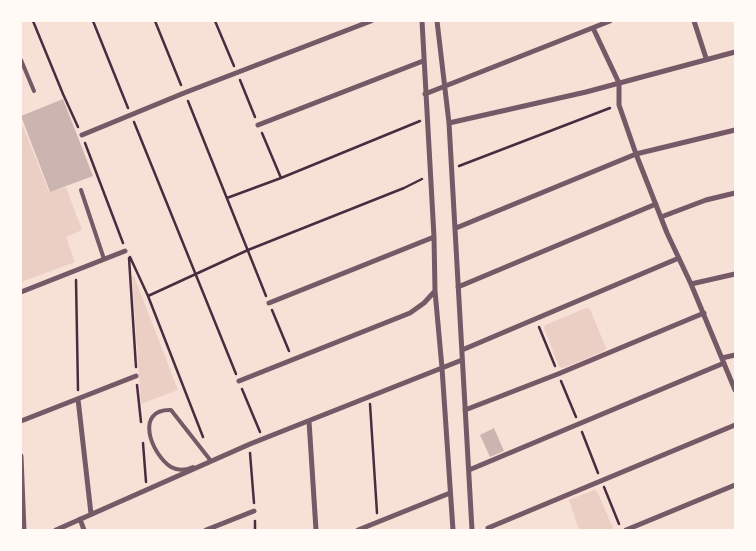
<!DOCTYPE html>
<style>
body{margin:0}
#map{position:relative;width:756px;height:551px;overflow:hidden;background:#f7e1d7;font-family:"Zilla Slab",serif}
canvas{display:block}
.frame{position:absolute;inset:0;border:22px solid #fffaf5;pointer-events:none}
</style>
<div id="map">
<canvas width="756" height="551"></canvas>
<div class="frame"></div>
</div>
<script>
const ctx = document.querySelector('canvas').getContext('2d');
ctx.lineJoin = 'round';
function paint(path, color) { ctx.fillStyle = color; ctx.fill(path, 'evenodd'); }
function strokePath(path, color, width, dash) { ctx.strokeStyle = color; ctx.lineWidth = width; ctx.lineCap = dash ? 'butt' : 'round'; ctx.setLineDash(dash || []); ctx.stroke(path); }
const green = new Path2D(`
 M 21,121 L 49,192 L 66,187 L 82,230 L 66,237 L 75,262 L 21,282 Z
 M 134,276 L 178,390 L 141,404 L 132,277 Z
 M 586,308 L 590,309 L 606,348 L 604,351 L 563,368 L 559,367 L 544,328 L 545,325 Z
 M 594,490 L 597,491 L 614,530 L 579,530 L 569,500 Z`);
const building = new Path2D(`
 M 63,99 L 93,176 L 50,192 L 21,116 Z
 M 494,428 L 504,451 L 490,457 L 480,435 Z`);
const path = new Path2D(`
 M 33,21 L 63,94 L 78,127
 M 93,21 L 128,108
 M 155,21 L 181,85
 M 215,21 L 234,66
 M 240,80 L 255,117
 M 188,101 L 266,296
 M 134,122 L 236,374
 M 262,133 L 281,178
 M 85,143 L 123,243
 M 459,166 L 610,108
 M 227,198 L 281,178 L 420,121
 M 130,257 L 148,296 L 203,437
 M 129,258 L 136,367
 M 76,280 L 78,390
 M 148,296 L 248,250 L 404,188 L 422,179
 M 272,310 L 289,351
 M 539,327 L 555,366
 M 561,381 L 576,417
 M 137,385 L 141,422
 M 242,389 L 260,432
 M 370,404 L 377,513
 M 582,432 L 598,473
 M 143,443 L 146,482
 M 250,453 L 254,503
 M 604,487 L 619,524
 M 255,521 L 255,530`);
const service = new Path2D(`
 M 21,60 L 34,91
 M 81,190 L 104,259
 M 193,467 C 186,470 178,471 171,467 C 151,454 134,409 171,410 L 211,461`);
const minor = new Path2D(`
 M 422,21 L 434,237 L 435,291 L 442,368 L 453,530
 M 437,21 L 449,123 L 472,530
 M 694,21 L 706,58
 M 593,28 L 619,83 L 619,105 L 636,154 L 667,233 L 691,284 L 735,390
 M 425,94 L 610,21
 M 449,123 L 586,92 L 735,52
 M 258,125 L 423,61
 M 82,135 L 184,93 L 371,21
 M 661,217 L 706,200 L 735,193
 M 456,228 L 636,154 L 735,130
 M 691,284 L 735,274
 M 458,287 L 656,204
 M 21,292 L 125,251
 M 269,303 L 434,237
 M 462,350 L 679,258
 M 722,358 L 735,355
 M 239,381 L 410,313 L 424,303 L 435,291
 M 78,399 L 91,514
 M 465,410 L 558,374 L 704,313
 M 21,421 L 136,376
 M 309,421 L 316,530
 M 21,456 L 24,530
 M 469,470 L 724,363
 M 80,519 L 84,530
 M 488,528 L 735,425
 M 56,530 L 250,444 L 462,360
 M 206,530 L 254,511
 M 358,530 L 450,493
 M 626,530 L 735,485`);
paint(green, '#ebcfc5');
paint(building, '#ccb4b1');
strokePath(path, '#4a2c40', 2.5);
strokePath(service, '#755966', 4);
strokePath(minor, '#755966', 5);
</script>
